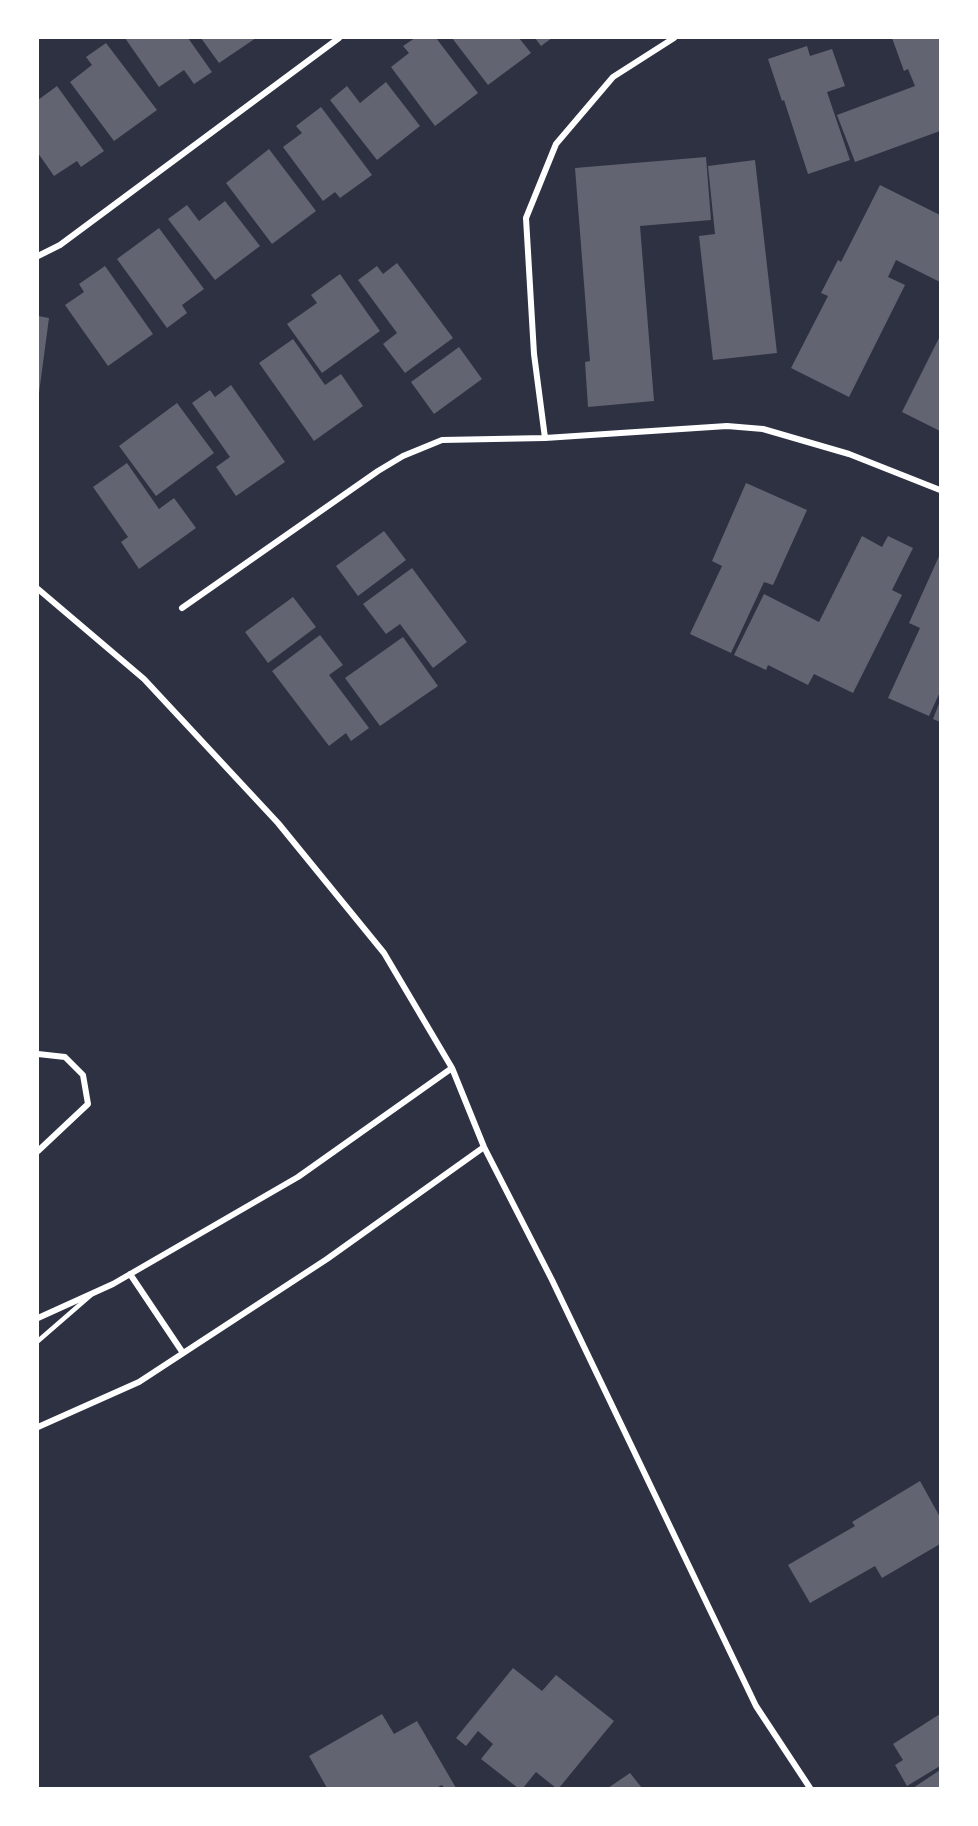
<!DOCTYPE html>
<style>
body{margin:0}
#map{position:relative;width:978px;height:1826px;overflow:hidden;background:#2d3142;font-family:"Titillium Web",sans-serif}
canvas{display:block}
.frame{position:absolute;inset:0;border:39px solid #fff;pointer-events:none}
</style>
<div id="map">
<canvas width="978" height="1826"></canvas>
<div class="frame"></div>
</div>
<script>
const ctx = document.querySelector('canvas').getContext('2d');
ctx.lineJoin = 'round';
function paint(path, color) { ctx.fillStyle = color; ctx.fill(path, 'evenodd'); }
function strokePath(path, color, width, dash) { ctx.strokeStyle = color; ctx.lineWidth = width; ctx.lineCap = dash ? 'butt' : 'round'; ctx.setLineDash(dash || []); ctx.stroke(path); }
const building = new Path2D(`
 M 125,38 L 188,38 L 212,72 L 194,84 L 184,70 L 159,87 Z
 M 201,38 L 256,38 L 219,63 Z
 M 415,38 L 436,38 L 478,93 L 435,126 L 391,67 L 409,53 L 403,46 Z
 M 452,38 L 519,38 L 531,53 L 488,85 Z
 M 535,38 L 552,38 L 541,46 Z
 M 892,38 L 940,38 L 940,131 L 855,162 L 837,115 L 915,86 L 908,69 L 904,71 Z
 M 106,43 L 157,110 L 114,141 L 70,82 L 92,65 L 86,57 Z
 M 807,46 L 810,56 L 832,49 L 845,86 L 827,92 L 850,160 L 808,174 L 784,100 L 782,101 L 768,59 Z
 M 386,82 L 420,126 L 377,160 L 330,100 L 347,86 L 360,103 Z
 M 57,86 L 104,151 L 81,167 L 77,161 L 54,176 L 38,153 L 38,100 Z
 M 321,107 L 372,175 L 340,198 L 335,192 L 323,201 L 283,147 L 302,133 L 296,126 Z
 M 269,149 L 316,211 L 272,244 L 226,183 Z
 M 706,157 L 711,220 L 640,226 L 654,401 L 588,407 L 585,362 L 590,361 L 575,168 Z
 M 755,160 L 777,353 L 713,360 L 699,236 L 715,234 L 708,166 Z
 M 880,185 L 940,215 L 940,282 L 896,260 L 888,277 L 905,285 L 849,397 L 791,368 L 828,296 L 821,293 L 838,260 L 841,262 Z
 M 225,201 L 260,246 L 215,280 L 168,219 L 187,205 L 199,221 Z
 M 159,228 L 204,289 L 182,305 L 187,313 L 167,328 L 117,259 Z
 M 397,263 L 453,338 L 405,373 L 383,344 L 397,333 L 358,280 L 377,266 L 383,274 Z
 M 105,266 L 153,334 L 108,366 L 65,305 L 84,292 L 79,284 Z
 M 340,274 L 380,331 L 322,373 L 287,324 L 317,303 L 311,295 Z
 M 38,316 L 49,318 L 39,393 L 38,393 Z
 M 940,336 L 940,431 L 902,412 Z
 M 293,339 L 325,385 L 341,374 L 363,406 L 314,441 L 259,363 Z
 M 459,347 L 482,379 L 434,414 L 411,382 Z
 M 231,385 L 285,462 L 236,496 L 216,467 L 230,457 L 192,403 L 210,390 L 215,397 Z
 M 177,403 L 214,453 L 156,496 L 119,446 Z
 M 127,463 L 159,509 L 174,498 L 196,528 L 139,569 L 121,542 L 128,537 L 93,487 Z
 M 746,483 L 807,510 L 773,585 L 764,582 L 731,653 L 690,634 L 722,566 L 712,561 Z
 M 384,531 L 406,560 L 358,596 L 336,566 Z
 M 862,536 L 882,547 L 888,536 L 913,548 L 892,590 L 902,595 L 853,693 L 814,674 L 808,685 L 768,665 L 766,670 L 734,655 L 764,594 L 819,622 Z
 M 940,554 L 940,692 L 929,716 L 888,698 L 920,628 L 909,623 Z
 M 412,568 L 467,642 L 433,668 L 400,624 L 386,634 L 363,604 Z
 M 293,597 L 316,627 L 268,663 L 245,632 Z
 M 320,635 L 343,665 L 329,675 L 369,728 L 351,741 L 346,733 L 329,746 L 272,671 Z
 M 403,637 L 438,686 L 380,726 L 345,678 Z
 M 940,701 L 940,722 L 933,719 Z
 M 920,1481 L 940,1517 L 940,1544 L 882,1578 L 875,1566 L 810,1603 L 788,1565 L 855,1526 L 852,1522 Z
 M 513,1668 L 542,1691 L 556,1675 L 614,1721 L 559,1788 L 556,1788 L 536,1772 L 523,1788 L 518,1788 L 481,1759 L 493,1744 L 478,1731 L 466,1746 L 456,1738 Z
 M 382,1714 L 394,1734 L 417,1721 L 456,1788 L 444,1788 L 442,1785 L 436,1788 L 327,1788 L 309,1756 Z
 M 940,1714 L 940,1766 L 907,1786 L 895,1765 L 903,1760 L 893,1744 Z
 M 940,1770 L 940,1788 L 913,1788 Z
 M 630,1773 L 642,1788 L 608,1788 Z`);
const service = new Path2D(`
 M 38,1341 L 91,1295`);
const minor = new Path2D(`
 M 38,256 L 60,245 L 339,38
 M 545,438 L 534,354 L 526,218 L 556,144 L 613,77 L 674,38
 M 38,589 L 144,679 L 278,823 L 384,953 L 452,1068 L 484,1147 L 552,1280 L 756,1706 L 810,1788
 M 182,608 L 378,471 L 403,456 L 442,440 L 545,438 L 727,426 L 763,429 L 849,454 L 940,490
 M 38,1054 L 65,1057 L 83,1075 L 88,1104 L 38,1151
 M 130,1274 L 183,1353
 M 38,1318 L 113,1284 L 298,1177 L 452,1068
 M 38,1427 L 139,1382 L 327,1259 L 484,1147`);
paint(building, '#626471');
strokePath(service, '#fff', 4.5);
strokePath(minor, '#fff', 6);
</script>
